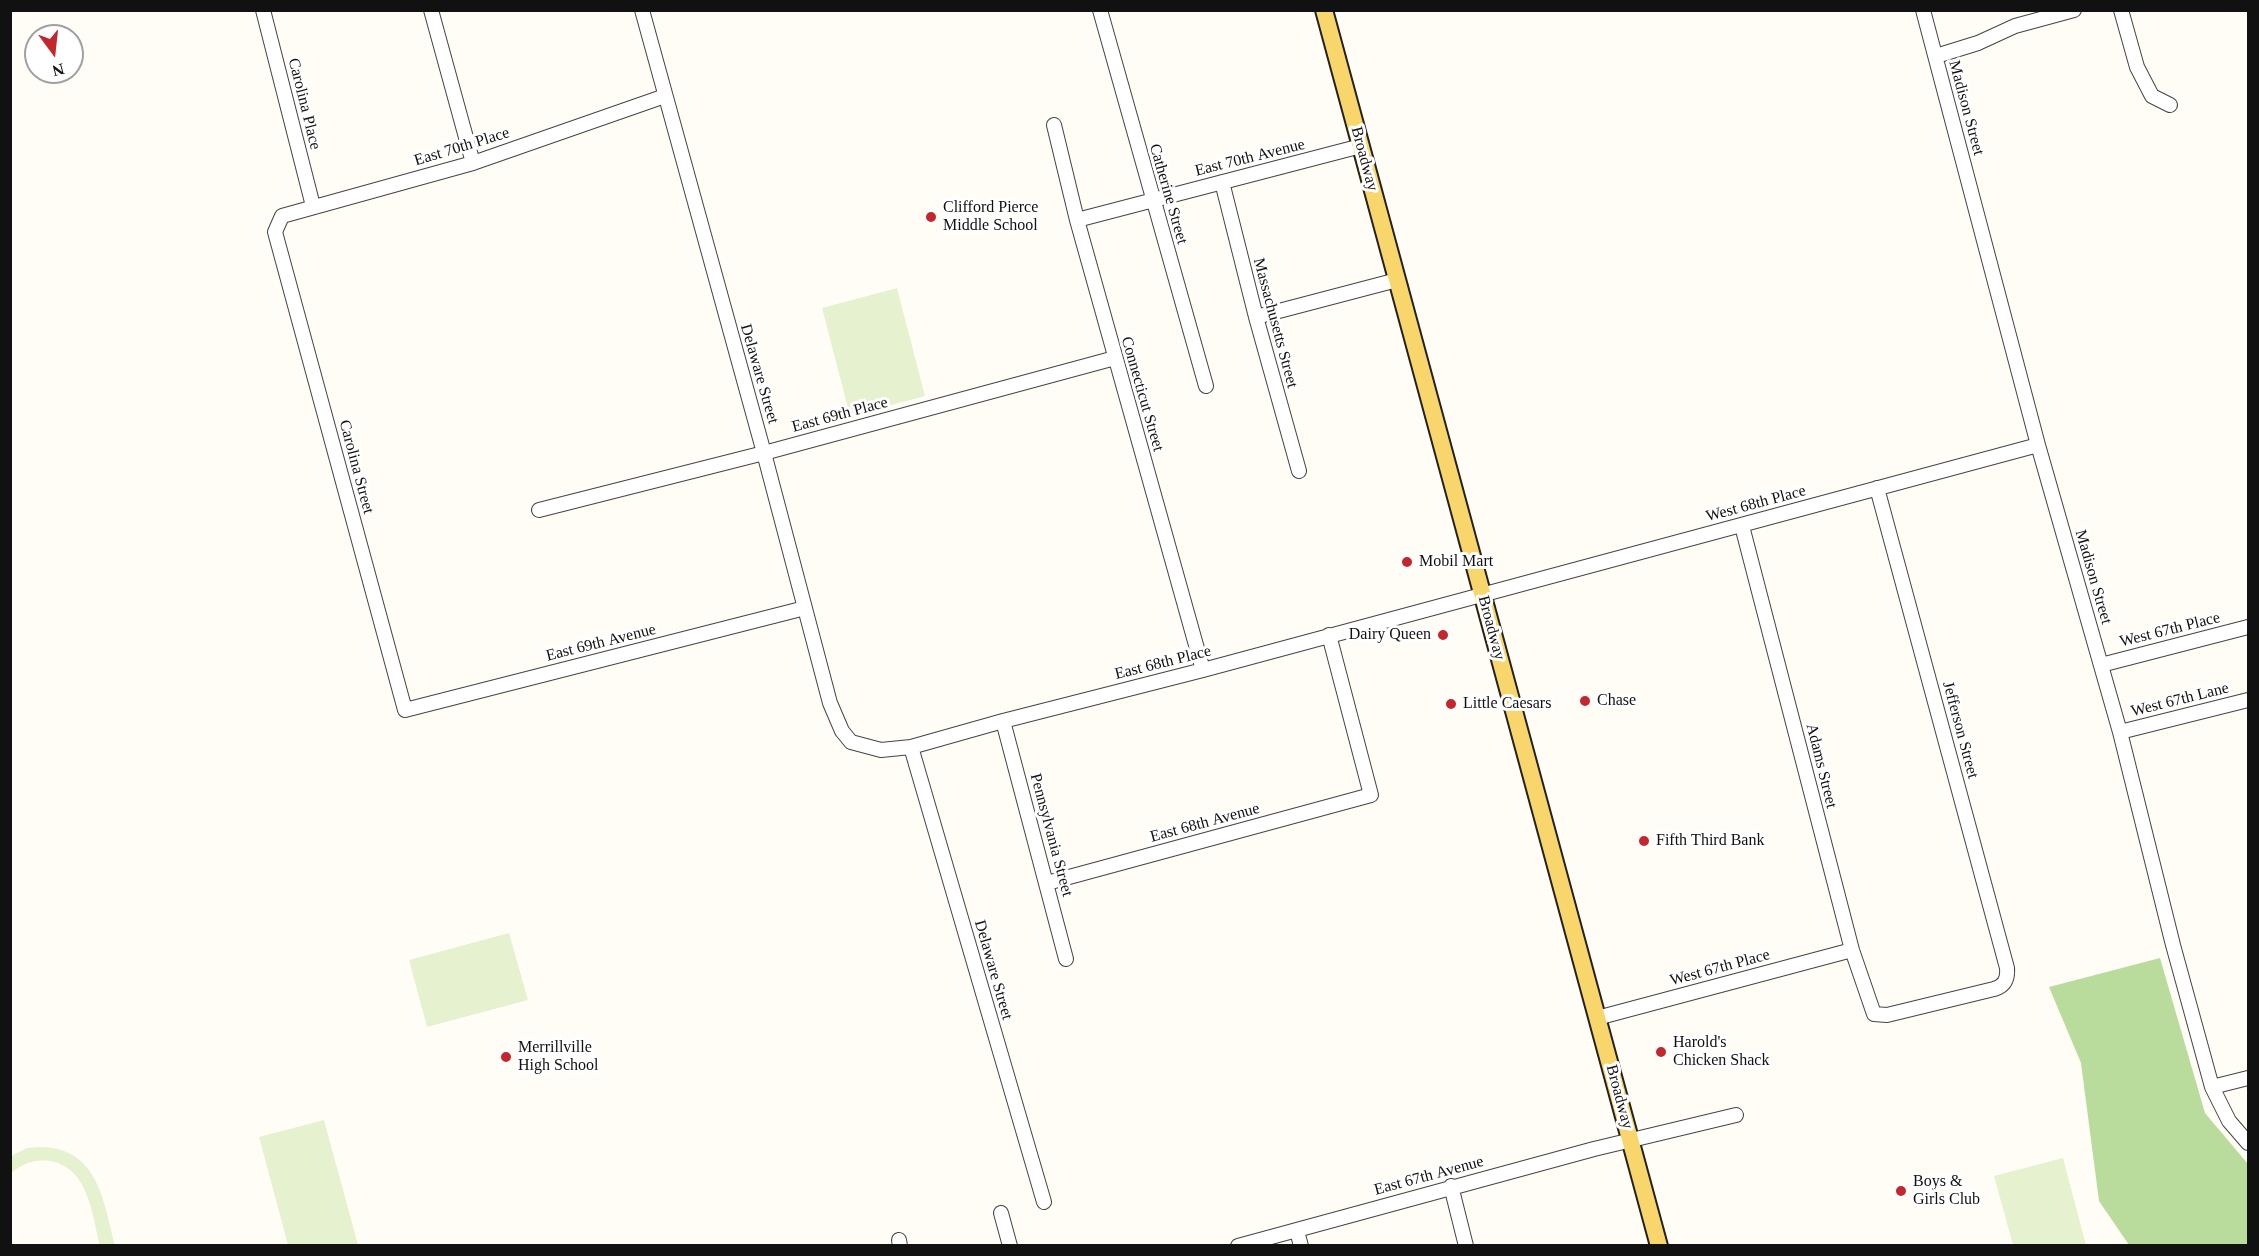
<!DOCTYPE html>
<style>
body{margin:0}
#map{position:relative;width:2259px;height:1256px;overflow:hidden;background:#fffdf5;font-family:Georgia,serif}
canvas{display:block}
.frame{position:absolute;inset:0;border:12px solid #111;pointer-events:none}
.north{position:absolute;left:24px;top:24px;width:60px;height:60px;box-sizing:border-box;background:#fff;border:2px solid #a0a0a0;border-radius:50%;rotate:165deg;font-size:16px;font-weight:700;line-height:24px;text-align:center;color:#111}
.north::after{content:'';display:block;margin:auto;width:21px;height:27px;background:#c4262e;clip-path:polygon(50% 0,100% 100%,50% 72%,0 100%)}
</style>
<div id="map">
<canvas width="2259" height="1256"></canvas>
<div class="frame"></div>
<div class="north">N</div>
</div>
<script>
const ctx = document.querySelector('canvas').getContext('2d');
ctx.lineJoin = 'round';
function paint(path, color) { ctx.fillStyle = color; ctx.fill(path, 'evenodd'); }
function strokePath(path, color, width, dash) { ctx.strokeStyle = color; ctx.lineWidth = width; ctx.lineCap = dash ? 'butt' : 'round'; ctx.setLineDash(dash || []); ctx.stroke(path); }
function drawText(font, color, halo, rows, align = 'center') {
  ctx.font = font + ' Georgia,serif'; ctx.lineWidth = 6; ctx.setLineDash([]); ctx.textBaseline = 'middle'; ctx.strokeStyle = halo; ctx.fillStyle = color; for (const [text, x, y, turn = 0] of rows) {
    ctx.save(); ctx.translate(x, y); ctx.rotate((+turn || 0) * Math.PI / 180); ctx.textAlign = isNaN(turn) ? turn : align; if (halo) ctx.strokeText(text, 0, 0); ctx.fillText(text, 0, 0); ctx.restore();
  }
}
const forest = new Path2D(`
 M 2160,958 L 2205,1113 L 2248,1164 L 2248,1245 L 2129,1245 L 2099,1201 L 2081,1063 L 2049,987 Z`);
const pitch = new Path2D(`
 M 897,288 L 925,396 L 850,416 L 822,308 Z
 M 509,933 L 528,1000 L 427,1027 L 409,960 Z
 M 324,1120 L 358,1245 L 288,1245 L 259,1137 Z
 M 38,1147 C 98,1147 103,1199 115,1245 L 100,1245 C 92,1215 89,1168 50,1161 C 35,1159 22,1164 11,1173 L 11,1156 L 27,1148 Z
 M 2063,1158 L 2086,1245 L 2013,1245 L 1994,1176 Z`);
const minor = new Path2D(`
 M 263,10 L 313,206
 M 431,10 L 473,163
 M 642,10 L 764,453 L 830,703 L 842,731 L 851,742 L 881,750 L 911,747 L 1003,721 L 1203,670 L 2038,445
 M 1100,10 L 1206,386
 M 1923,10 L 2038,445 L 2120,732 L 2173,945 L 2212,1087 L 2229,1121 L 2248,1143
 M 2121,10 L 2137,67 L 2152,96 L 2170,105
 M 1936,56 L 1978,43 L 2015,26 L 2074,10
 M 665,96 L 473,163 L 282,216 L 275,232 L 405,710 L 805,608
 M 1054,125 L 1077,220 L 1203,670
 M 1222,182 L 1256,317 L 1299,471
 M 1077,220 L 1361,146
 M 1256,317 L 1397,280
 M 539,510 L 764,453 L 1115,358
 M 1742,526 L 1852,950 L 1874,1014 L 1887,1015 L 1994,989 C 2004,986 2008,980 2007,968 L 1877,488
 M 2101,665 L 2248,627
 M 1003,721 L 1066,959
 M 2120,732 L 2248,700
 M 911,747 L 1044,1202
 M 1047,883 L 1371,795 L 1329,635
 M 1597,1018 L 1852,950
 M 2212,1087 L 2248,1078
 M 1451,1186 L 1466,1246
 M 1001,1213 L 1010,1246
 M 1297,1231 L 1301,1246
 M 899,1240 L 900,1246
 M 1238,1246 L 1594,1149 L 1736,1115`);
const major = new Path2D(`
 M 1324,10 L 1659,1246`);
const markers = [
 [931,217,6,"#c4262e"],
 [1407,562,6,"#c4262e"],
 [1443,635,6,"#c4262e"],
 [1585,701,6,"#c4262e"],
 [1451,704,6,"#c4262e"],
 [1644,841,6,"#c4262e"],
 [1661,1052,6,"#c4262e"],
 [506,1057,6,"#c4262e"],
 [1901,1191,6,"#c4262e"]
];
const streetNames = [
 ["Carolina Place",304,104,76],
 ["Madison Street",1966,108,75],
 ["East 70th Place",462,147,-17],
 ["East 70th Avenue",1250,158,-14],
 ["Broadway",1364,159,75],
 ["Catherine Street",1168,194,74],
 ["Massachusetts Street",1275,323,75],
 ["Delaware Street",759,374,74],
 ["Connecticut Street",1142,394,74],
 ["East 69th Place",840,415,-15],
 ["Carolina Street",356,467,75],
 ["West 68th Place",1756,504,-15],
 ["Madison Street",2093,577,74],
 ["Broadway",1491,628,75],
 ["West 67th Place",2170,630,-14],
 ["East 69th Avenue",601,643,-14],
 ["East 68th Place",1163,663,-14],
 ["West 67th Lane",2180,700,-14],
 ["Jefferson Street",1960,730,75],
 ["Adams Street",1821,766,76],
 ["East 68th Avenue",1205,823,-15],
 ["Pennsylvania Street",1051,835,75],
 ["West 67th Place",1720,968,-15],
 ["Delaware Street",993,970,74],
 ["Broadway",1619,1097,75],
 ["East 67th Avenue",1429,1176,-15]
];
const poiNames = [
 ["Clifford Pierce",943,208],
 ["Middle School",943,226],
 ["Mobil Mart",1419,562],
 ["Dairy Queen",1431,635,"right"],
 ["Chase",1597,701],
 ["Little Caesars",1463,704],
 ["Fifth Third Bank",1656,841],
 ["Harold's",1673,1043],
 ["Chicken Shack",1673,1061],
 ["Merrillville",518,1048],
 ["High School",518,1066],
 ["Boys &",1913,1182],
 ["Girls Club",1913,1200]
];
paint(forest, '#b9dc9c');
paint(pitch, '#e6f2cf');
strokePath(minor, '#444', 16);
strokePath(major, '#222', 20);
strokePath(minor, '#fff', 14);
strokePath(major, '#f9d66b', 16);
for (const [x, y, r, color] of markers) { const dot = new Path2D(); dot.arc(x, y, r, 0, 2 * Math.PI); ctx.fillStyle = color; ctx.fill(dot); strokePath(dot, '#fff', 2); }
drawText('16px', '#111', '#fff', streetNames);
drawText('16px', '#111', '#fff', poiNames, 'left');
</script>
